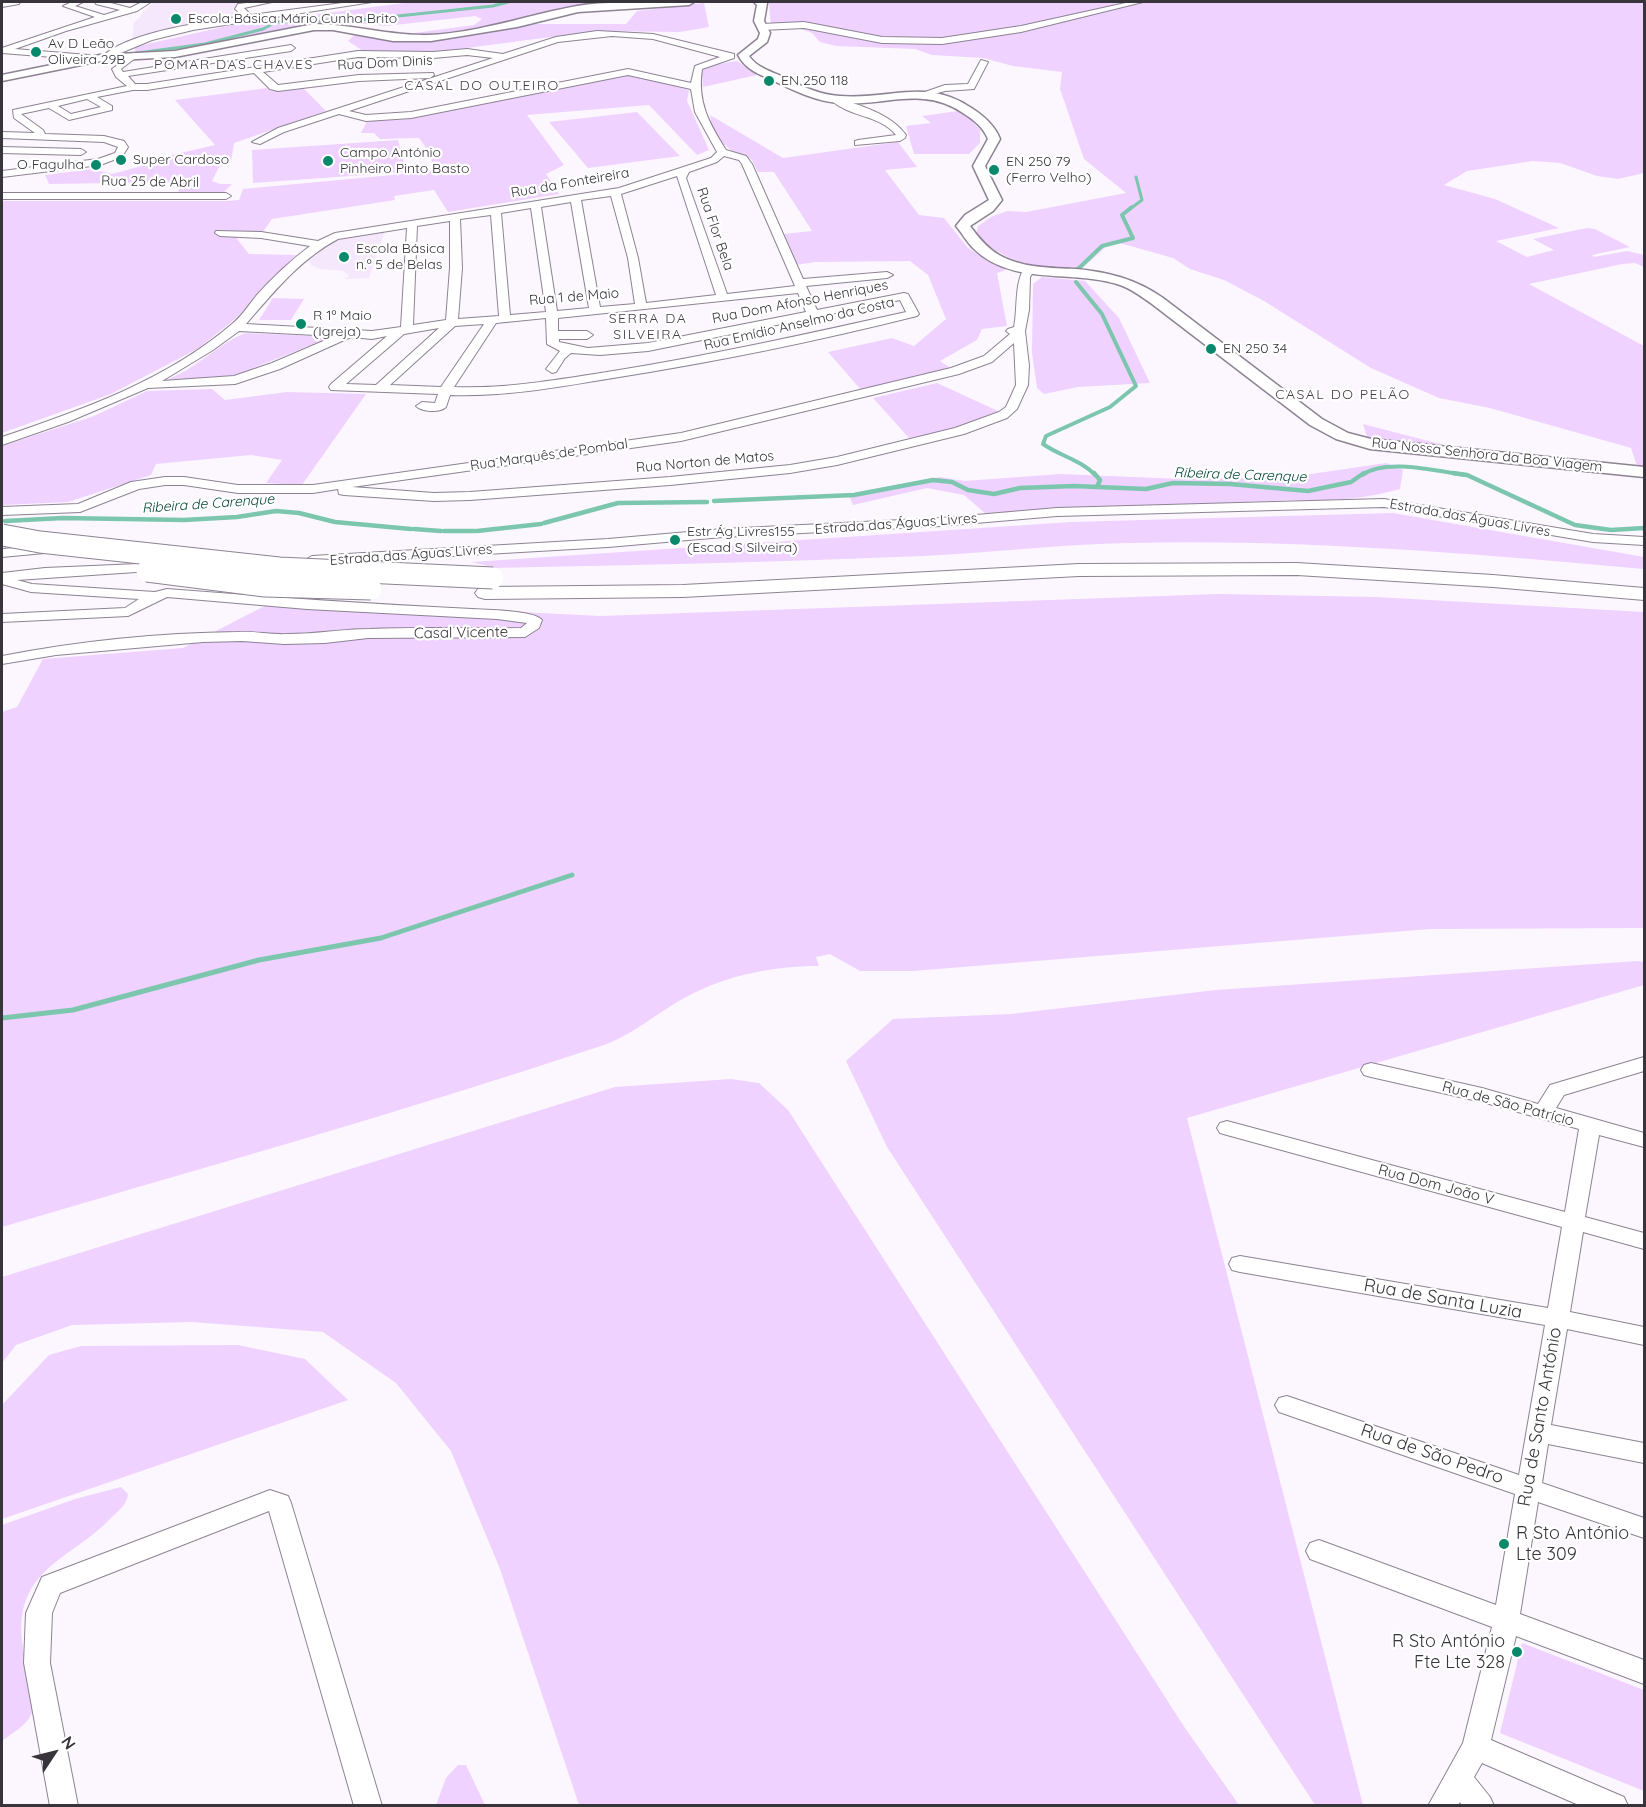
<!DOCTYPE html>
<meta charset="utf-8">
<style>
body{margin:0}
#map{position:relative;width:1646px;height:1807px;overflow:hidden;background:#fcf7ff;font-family:Quicksand,sans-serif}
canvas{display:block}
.frame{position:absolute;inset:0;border:3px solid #38343b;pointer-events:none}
.north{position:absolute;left:24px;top:1723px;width:60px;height:60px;-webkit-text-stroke:4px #fff;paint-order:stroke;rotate:55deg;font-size:16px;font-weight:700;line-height:24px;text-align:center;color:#38343b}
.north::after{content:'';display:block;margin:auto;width:21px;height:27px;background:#38343b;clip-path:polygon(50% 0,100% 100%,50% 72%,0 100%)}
</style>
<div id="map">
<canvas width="1646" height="1807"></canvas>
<div class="frame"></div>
<div class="north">N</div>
</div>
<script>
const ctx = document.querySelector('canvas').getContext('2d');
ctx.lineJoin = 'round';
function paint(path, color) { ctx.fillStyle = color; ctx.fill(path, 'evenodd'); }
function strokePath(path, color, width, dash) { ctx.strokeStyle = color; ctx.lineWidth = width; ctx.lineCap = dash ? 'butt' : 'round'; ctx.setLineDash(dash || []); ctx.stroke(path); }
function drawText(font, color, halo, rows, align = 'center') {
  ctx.font = font + ' Quicksand,sans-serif'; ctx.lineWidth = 4.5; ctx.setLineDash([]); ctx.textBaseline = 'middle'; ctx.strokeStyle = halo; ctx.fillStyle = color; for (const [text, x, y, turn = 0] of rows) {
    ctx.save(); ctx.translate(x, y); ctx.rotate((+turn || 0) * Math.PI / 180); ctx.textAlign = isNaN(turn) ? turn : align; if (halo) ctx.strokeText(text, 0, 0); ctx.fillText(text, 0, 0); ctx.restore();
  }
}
const built = new Path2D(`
 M 153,2 L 237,2 L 241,4 L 232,9 L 237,15 L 132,39 L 134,23 Z
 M 385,231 L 369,278 L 345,279 L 349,276 L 343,271 L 320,269 L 311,265 L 308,260 L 323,246 L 342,237 Z`);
const green = new Path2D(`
 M 412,2 L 676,2 L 600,5 L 441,35 L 392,36 L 474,25 L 482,19 L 475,16 L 386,26 L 339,22 L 314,24 L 159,53 L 136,53 L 134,47 L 227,26 Z
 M 766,2 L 1644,2 L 1644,173 L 1618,179 L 1597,176 L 1560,163 L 1533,161 L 1467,171 L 1444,185 L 1495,199 L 1559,228 L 1496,241 L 1527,257 L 1554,250 L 1533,239 L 1587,228 L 1595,229 L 1630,247 L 1592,255 L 1594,257 L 1627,251 L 1644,255 L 1644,267 L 1635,263 L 1622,264 L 1529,284 L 1644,346 L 1644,466 L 1637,466 L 1631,448 L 1490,408 L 1439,398 L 1371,368 L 1264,301 L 1224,280 L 1190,269 L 1173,258 L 1116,242 L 1109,244 L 1079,271 C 1034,266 1012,266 976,236 L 978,226 L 991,217 L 1007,211 L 1026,212 L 1126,193 L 1084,159 L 1060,89 L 1062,72 L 1013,66 L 983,58 L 932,55 L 915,49 L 836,46 L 820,42 L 812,33 L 796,27 L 771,25 L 769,4 Z
 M 704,3 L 709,27 L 680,32 L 597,31 L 428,53 L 366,53 L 348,41 L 354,35 L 390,41 L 422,41 L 473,35 L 529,24 L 626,24 L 637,11 Z
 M 737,61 L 757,75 L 703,87 L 702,71 L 706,66 Z
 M 618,74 L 633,74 L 689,90 L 687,101 L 709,150 L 697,155 L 649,105 L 527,115 L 564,165 L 546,174 L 559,194 L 448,212 L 434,190 L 394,196 L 395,200 L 272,219 L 262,233 L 242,231 L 237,239 L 249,254 L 296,255 L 235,319 L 199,348 L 111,394 L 2,433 L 2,201 L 227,201 L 239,200 L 243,189 L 435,171 L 429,152 L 419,138 L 380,139 L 374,133 L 361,133 L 367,121 Z
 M 302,87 L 326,111 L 234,143 L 231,162 L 219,167 L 212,181 L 220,184 L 232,184 L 222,194 L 178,193 L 181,182 L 49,184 L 45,175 L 92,169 L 112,174 L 153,163 L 159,158 L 215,145 L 175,100 L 267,88 L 272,91 Z
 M 958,111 L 965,112 L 980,130 L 980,143 L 969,154 L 914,154 L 906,126 L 931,123 L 922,116 Z
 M 637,112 L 680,156 L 588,168 L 549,122 Z
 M 710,115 L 783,158 L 898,142 L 917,167 L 885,170 L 919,215 L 944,218 L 968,248 L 1006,270 L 997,273 L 1007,326 L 982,329 L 977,340 L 940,361 L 952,369 L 862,391 L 828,352 L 892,338 L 914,346 L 946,319 L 928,275 L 910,261 L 816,262 L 795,265 L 784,234 L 812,231 L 774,172 L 758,172 L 752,160 L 731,150 L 714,136 Z
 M 398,140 L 406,172 L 253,183 L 252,150 Z
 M 1042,277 L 1085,281 L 1119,318 L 1150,383 L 1078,387 L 1044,394 L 1037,388 L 1032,353 L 1033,284 Z
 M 273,298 L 304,299 L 291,320 L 259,320 Z
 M 245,333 L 314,336 L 326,339 L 231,377 L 166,380 C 195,370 216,345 245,333 Z
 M 937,383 L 998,411 L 959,428 L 909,438 L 873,398 Z
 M 212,389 L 225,400 L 287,392 L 366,394 L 302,485 L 266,483 L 282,460 L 251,455 L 156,464 L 151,475 L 68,502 L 2,505 L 2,446 L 94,416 L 147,391 Z
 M 1363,424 L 1440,444 L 1426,446 L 1368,440 Z
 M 1386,463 L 1403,470 L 1400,489 C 1361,500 1331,501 1290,500 L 986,514 L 964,495 L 927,488 L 853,505 L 848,494 L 940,477 L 964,481 L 1061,474 L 1182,479 L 1291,477 Z
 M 1393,513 L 1644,557 L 1644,569 C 1474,554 1302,539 1130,543 C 1061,544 992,553 923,556 C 780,562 637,565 495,568 L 472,562 L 1071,522 Z
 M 1218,594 L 1376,597 L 1644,612 L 1644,928 L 1430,929 L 913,971 L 860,971 L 830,954 L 816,957 L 819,966 C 773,966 728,975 688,996 C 659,1011 632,1036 601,1046 C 403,1112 202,1168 2,1227 L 2,712 L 17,707 L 43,659 L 183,648 L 280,598 L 357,604 L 601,616 Z
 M 1638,961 L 1644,962 L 1644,985 L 1187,1118 L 1363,1805 L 1315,1805 L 887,1147 L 846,1061 L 893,1019 L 1011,1014 L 1216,990 Z
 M 731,1079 L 759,1083 L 788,1110 L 1185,1728 L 1239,1805 L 579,1805 L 500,1569 L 451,1451 L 396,1383 L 323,1332 L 192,1322 L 72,1325 L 16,1345 L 2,1363 L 2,1277 L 615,1087 Z
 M 238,1345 L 305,1359 L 348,1400 L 2,1519 L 2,1405 L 49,1355 L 81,1346 Z
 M 121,1487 L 128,1494 C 127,1505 117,1512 110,1519 C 93,1537 71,1549 52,1565 C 5,1604 23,1649 35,1700 C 33,1723 19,1728 2,1741 L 2,1525 L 75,1499 Z
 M 1522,1643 L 1644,1690 L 1644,1791 L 1500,1733 Z
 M 458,1765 L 466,1765 L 485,1805 L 436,1805 L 446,1778 Z`);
const streamFar3 = new Path2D(`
 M 130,54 L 205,44 L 263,29 L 276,22 L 360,20 L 493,6 L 508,2
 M 1130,209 L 1142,200 L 1136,177`);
const streamFar2 = new Path2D(`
 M 1078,269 L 1102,246 L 1133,238 L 1122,215 L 1132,207
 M 1076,282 L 1102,314 L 1136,386 L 1110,407 L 1046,436 L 1043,444 C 1060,456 1081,460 1095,475
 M 1362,475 C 1386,458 1436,471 1465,475`);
const streamFar1 = new Path2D(`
 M 1094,473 L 1100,480 L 1097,487
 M 1453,473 L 1467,475 L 1575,525 L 1611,530 L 1644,528
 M 714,501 L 854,495 L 933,480 L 952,482 L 968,490 L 994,494 L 1020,488 L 1074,486 L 1146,489 L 1173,483 L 1230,484 L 1308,491 L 1351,482 L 1364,473
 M 5,521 L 63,518 L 184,520 L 237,517 L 276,511 L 299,513 L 335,522 L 411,529
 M 544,523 L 618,503 L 707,502
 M 414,529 L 441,531
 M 444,531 L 475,531
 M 477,531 L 541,524`);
const stream = new Path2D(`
 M 2,1018 L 73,1010 L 259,960 L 381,938 L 572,875`);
const minor = new Path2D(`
 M 20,2 L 19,4 L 2,7 L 2,3 Z
 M 72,2 L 83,2 L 75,6 L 104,15 L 120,10 L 96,4 L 95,2 L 107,2 L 130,8 L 142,2 L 151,2 L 137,11 L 66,31 L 15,49 L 88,55 L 91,56 L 91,60 L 2,53 L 2,48 L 95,17 L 63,6 Z
 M 255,2 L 272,2 L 244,8 L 251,15 L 350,2 L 372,2 L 193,30 L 152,40 L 111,57 L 104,55 C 132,31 206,22 243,16 L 235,9 L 238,4 Z
 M 1130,2 L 1143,2 L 1021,32 L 942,44 L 882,43 L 804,28 L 762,30 L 758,27 L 762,24 L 804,22 L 882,37 L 942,38 L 1021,26 Z
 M 597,31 L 653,34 L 734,54 L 734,58 L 702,69 C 697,102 709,123 726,150 L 746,156 L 752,164 L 803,279 L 887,272 L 893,275 L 887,278 L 806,286 L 817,310 L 904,293 L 908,294 L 919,314 L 917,316 C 817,341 715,362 613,378 C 559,387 505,397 450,395 L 446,407 C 440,413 422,412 416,406 L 422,402 L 435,403 L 438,394 L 331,390 L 329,387 L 331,384 L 387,336 L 372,339 L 351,337 L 280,369 L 235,384 L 148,388 L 68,422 L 2,445 L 2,437 C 82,410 167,380 232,324 C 242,316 248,306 256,296 C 272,278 290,261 310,246 L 261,238 L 220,236 L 215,233 L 216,231 L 261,232 L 318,241 L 335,233 L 619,188 L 711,158 L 717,152 L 695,112 L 691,89 L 628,75 L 411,118 L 366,121 L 339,114 L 284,132 L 260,144 L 252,142 L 278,128 L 493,58 L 467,55 L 433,58 L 358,57 L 263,72 L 278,85 L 359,75 L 433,73 L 434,75 L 430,78 L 359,81 L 278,91 L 270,89 L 254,73 L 147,90 L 133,90 L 97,97 L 112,106 L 112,110 L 69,120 L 49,108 L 21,114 L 43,130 L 45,134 L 104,136 L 124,141 L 128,147 L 122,157 L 100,165 L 2,177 L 2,171 L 98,159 L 115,153 L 118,147 L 104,142 L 2,138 L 2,132 L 35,133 L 14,118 L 13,110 L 127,86 L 116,77 L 112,69 L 134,53 L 138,56 L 121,69 L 123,72 L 291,45 L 295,48 L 291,51 L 128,76 L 135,84 L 147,84 L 358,51 L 433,52 L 467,49 L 503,54 L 556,37 ZM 612,36 L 653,39 L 720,57 L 695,66 L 691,83 L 628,69 L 411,112 L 366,115 L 349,111 L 558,42 ZM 87,99 L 101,107 L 71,114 L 58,106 ZM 724,156 L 739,160 L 742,164 L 795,286 L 727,294 L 686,178 L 689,172 L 717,162 ZM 677,176 L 716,295 L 646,303 L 638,258 L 621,194 ZM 611,196 L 628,258 L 635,304 L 600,307 L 581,200 ZM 571,202 L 589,308 L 557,311 L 541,207 ZM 531,208 L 546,312 L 510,315 L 501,213 ZM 491,215 L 499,316 L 458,319 L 462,268 L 460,219 ZM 450,221 L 450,268 L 446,320 L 413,325 L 417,226 ZM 407,228 L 401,327 L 372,331 L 246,324 C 274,292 299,260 338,239 ZM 798,293 L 806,312 L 648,343 L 588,348 L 559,342 L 559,339 L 587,339 L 593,335 L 587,331 L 558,331 L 558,318 ZM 900,300 L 906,312 C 807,334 708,356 607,372 C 556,380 505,389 454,387 L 496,323 L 546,318 L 547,344 L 560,351 L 546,369 L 552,373 L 556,372 L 565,358 L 571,353 L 600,355 L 648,351 ZM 484,324 L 441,387 L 390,385 L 455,326 ZM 439,328 L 376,385 L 346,384 L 404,334 ZM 239,331 L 335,336 L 272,363 L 234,376 L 162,381 L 213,350 Z
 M 981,60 L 988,62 L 974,89 L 945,91 L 927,96 L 922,93 L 945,85 L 968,84 Z
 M 836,97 C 860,106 890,113 906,135 L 905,138 L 900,141 L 855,145 L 855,141 L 858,140 L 896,135 C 879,114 850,118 831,100 Z
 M 2,147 L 81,149 L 86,152 L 81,155 L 2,153 Z
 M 2,193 L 226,193 L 231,196 L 226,199 L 2,199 Z
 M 1029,266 L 1035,269 L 1030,277 L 1029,310 L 1025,331 L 1029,366 L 1028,385 L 1017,409 L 1007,418 L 964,434 L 837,465 L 790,473 L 670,485 L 470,500 L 434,501 L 344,495 L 339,494 L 338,489 L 313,493 L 238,493 L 184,485 L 165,485 L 139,489 L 80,512 L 2,515 L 2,507 L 78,504 L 131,482 L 165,477 L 184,477 L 238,485 L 313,485 L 681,433 L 951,368 L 984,356 L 1010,334 L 1006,331 L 1008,329 L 1014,327 C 1018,308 1014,283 1025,267 ZM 1014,343 L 1016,385 L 1006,407 L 999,412 L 955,428 L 837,457 L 790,465 L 670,477 L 470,492 L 434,493 L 352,487 L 681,441 L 959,374 L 992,362 Z
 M 1384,499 L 1593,534 L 1644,537 L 1644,545 L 1593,542 L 1384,507 L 1057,516 L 941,526 L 723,537 L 608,547 L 312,564 L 305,560 L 312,556 L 608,539 L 723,529 L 941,518 L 1057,508 Z
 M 50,545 L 57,549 L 55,552 L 2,557 L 2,549 Z
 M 161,563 L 166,564 L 168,567 L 166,570 L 17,580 L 32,584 L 155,592 L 167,589 C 269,597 370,604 472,609 C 486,610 534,610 542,620 L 539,628 L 525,637 L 368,638 L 325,643 L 284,644 L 242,641 L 203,642 L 56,655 L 2,664 L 2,656 C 79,641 159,633 238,632 C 255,631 271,635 288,634 C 316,634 343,629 370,629 C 421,627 471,629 521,628 L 527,623 L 497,619 L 307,609 L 167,597 L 128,616 L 2,622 L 2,614 L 125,608 L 139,599 L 31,592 L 2,584 L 2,573 L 45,568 Z
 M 1644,1057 L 1644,1071 L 1564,1095 L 1556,1108 L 1644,1133 L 1644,1147 L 1599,1135 L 1585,1217 L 1644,1233 L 1644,1249 L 1583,1232 L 1570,1312 L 1644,1327 L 1644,1345 L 1567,1329 L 1551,1425 L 1644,1443 L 1644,1463 L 1548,1444 L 1542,1483 L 1644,1518 L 1644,1538 L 1538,1502 L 1520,1614 L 1644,1660 L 1644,1684 L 1516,1636 L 1491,1740 L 1624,1797 L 1628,1806 L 1581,1806 L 1482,1763 L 1474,1777 L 1490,1797 L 1494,1806 L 1462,1806 L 1460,1802 L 1457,1806 L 1428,1806 L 1463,1743 L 1492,1627 L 1310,1559 L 1306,1551 L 1310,1543 L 1319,1540 L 1496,1605 L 1515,1494 L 1279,1412 L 1275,1405 L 1279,1398 L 1287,1396 L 1519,1475 L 1545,1325 L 1240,1272 L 1232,1270 L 1229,1264 L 1232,1258 L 1240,1256 L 1548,1308 L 1562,1227 L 1227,1135 L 1220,1133 L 1217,1128 L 1220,1123 L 1227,1121 L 1565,1212 L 1579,1129 L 1482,1102 L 1371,1077 L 1364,1075 L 1361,1070 L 1364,1065 L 1371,1063 L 1482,1088 L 1538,1104 L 1550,1085 Z
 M 270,1490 L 288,1496 L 291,1503 L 382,1806 L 354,1806 L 269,1511 L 60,1593 L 52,1613 L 50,1663 L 78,1806 L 50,1806 L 24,1663 L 26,1613 L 42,1577 Z`);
const major = new Path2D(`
 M 664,2 L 694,2 L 689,5 L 578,12 L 517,27 L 431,41 L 393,41 L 333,30 L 314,30 L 175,57 L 101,61 L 2,81 L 2,75 L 100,55 L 175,51 L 314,24 C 353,24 388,36 428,35 C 478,33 528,15 577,6 C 605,1 635,4 664,2 Z
 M 754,2 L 767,3 L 764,21 L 770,33 L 767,42 L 749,56 C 757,68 771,71 783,77 C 801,86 820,95 840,96 C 890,100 927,77 973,109 C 985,117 995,126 1000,139 L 985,166 L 1002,200 L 993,211 L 970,226 C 978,237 987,248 999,255 C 1022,268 1051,268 1076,269 C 1108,272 1136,279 1163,298 L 1322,419 L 1348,433 L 1371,439 L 1644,467 L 1644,477 L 1370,449 L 1336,439 L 1310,425 L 1152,304 C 1142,297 1132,289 1120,285 C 1073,269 1012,287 973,248 C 967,242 962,233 956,226 L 965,215 L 989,200 L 973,166 L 988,139 C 983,127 974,120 963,113 C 922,85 884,107 839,103 C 815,101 795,91 774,81 C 759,74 746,70 738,55 L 758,39 L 760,33 L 754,21 L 757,5 Z`);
const highway = new Path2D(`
 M 1297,563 L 1493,575 L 1644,588 L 1644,600 L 1493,587 L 1297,575 L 1079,576 L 683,597 L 485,599 L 478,597 L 475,593 L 478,589 L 485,587 L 683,585 L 1079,564 Z`);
const highwayBridge = new Path2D(`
 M 2,535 L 40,542 L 279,568 L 493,578
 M 147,571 L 265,586 L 371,589`);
const markers = [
 [176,19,6,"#09896c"],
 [36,52,6,"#09896c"],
 [769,81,6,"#09896c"],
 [121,160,6,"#09896c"],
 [328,161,6,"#09896c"],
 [96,165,6,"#09896c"],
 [994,170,6,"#09896c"],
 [344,257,6,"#09896c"],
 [301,324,6,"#09896c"],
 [1211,349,6,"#09896c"],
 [675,540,6,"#09896c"],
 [1504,1544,6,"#09896c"],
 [1517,1652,6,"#09896c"]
];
const farPoinames = [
 ["Escola Básica Mário Cunha Brito",188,19],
 ["Av D Leão",48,44],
 ["Oliveira 29B",48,60],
 ["EN 250 118",781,81],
 ["Campo António",340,153],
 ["Pinheiro Pinto Basto",340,169],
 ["Super Cardoso",133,160],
 ["EN 250 79",1006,162],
 ["(Ferro Velho)",1006,178],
 ["O Fagulha",84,165,"right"],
 ["Escola Básica",356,249],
 ["n.º 5 de Belas",356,265],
 ["R 1º Maio",313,316],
 ["(Igreja)",313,332],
 ["EN 250 34",1223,349],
 ["Estr Ág Livres155",687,532],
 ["(Escad S Silveira)",687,548]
];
const farStreetnames = [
 ["Rua Dom Dinis",385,63,-3],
 ["Rua 25 de Abril",150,182,1],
 ["Rua da Fonteireira",570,183,-10],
 ["Rua Flor Bela",715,229,71],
 ["Rua 1 de Maio",574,297,-5],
 ["Rua Dom Afonso Henriques",800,302,-11],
 ["Rua Emídio Anselmo da Costa",799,324,-13],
 ["Rua Marquês de Pombal",549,455,-8],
 ["Rua Nossa Senhora da Boa Viagem",1487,455,6],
 ["Rua Norton de Matos",705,462,-5],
 ["Estrada das Águas Livres",1470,518,10],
 ["Estrada das Águas Livres",896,524,-4],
 ["Estrada das Águas Livres",411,555,-4]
];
const farNeighbourhoodnames = [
 ["POMAR DAS CHAVES",234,65],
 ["CASAL DO OUTEIRO",482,86],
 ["SERRA DA",648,319],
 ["SILVEIRA",648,335],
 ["CASAL DO PELÃO",1343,395]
];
const farWaternames = [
 ["Ribeira de Carenque",1240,475,2],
 ["Ribeira de Carenque",208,504,-4]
];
const streetNames = [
 ["Casal Vicente",461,633,-1],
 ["Rua de São Patrício",1508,1104,15],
 ["Rua Dom João V",1436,1185,15]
];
const nearStreetnames = [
 ["Rua de Santa Luzia",1443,1299,10],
 ["Rua de Santo António",1540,1417,-80],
 ["Rua de São Pedro",1432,1454,19]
];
const nearPoinames = [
 ["R Sto António",1516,1534],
 ["Lte 309",1516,1555],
 ["R Sto António",1505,1642,"right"],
 ["Fte Lte 328",1505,1663,"right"]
];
paint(built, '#f5e8fc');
paint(green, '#efd2ff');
strokePath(streamFar3, '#7dc6ae', 3);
strokePath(streamFar2, '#7dc6ae', 4);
strokePath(streamFar1, '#7dc6ae', 4.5);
strokePath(stream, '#7dc6ae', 5);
strokePath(minor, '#8d8393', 2);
strokePath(major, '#8d8393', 3);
strokePath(highway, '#8d8393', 2);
paint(minor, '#fff');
paint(major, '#fff');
paint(highway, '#fff');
strokePath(highwayBridge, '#8d8393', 23, []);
strokePath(highwayBridge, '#fff', 21);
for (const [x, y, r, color] of markers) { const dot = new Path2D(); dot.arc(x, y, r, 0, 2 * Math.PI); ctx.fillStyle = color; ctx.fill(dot); strokePath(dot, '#fff', 2); }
drawText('14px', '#38343b', '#fff', farPoinames, 'left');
drawText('14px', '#38343b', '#fff', farStreetnames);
ctx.letterSpacing = '1.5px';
drawText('14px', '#473e4c', '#fff', farNeighbourhoodnames);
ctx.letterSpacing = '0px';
drawText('italic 14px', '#044737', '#fff', farWaternames);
drawText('15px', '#38343b', '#fff', streetNames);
drawText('18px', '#38343b', '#fff', nearStreetnames);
drawText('18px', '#38343b', '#fff', nearPoinames, 'left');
</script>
